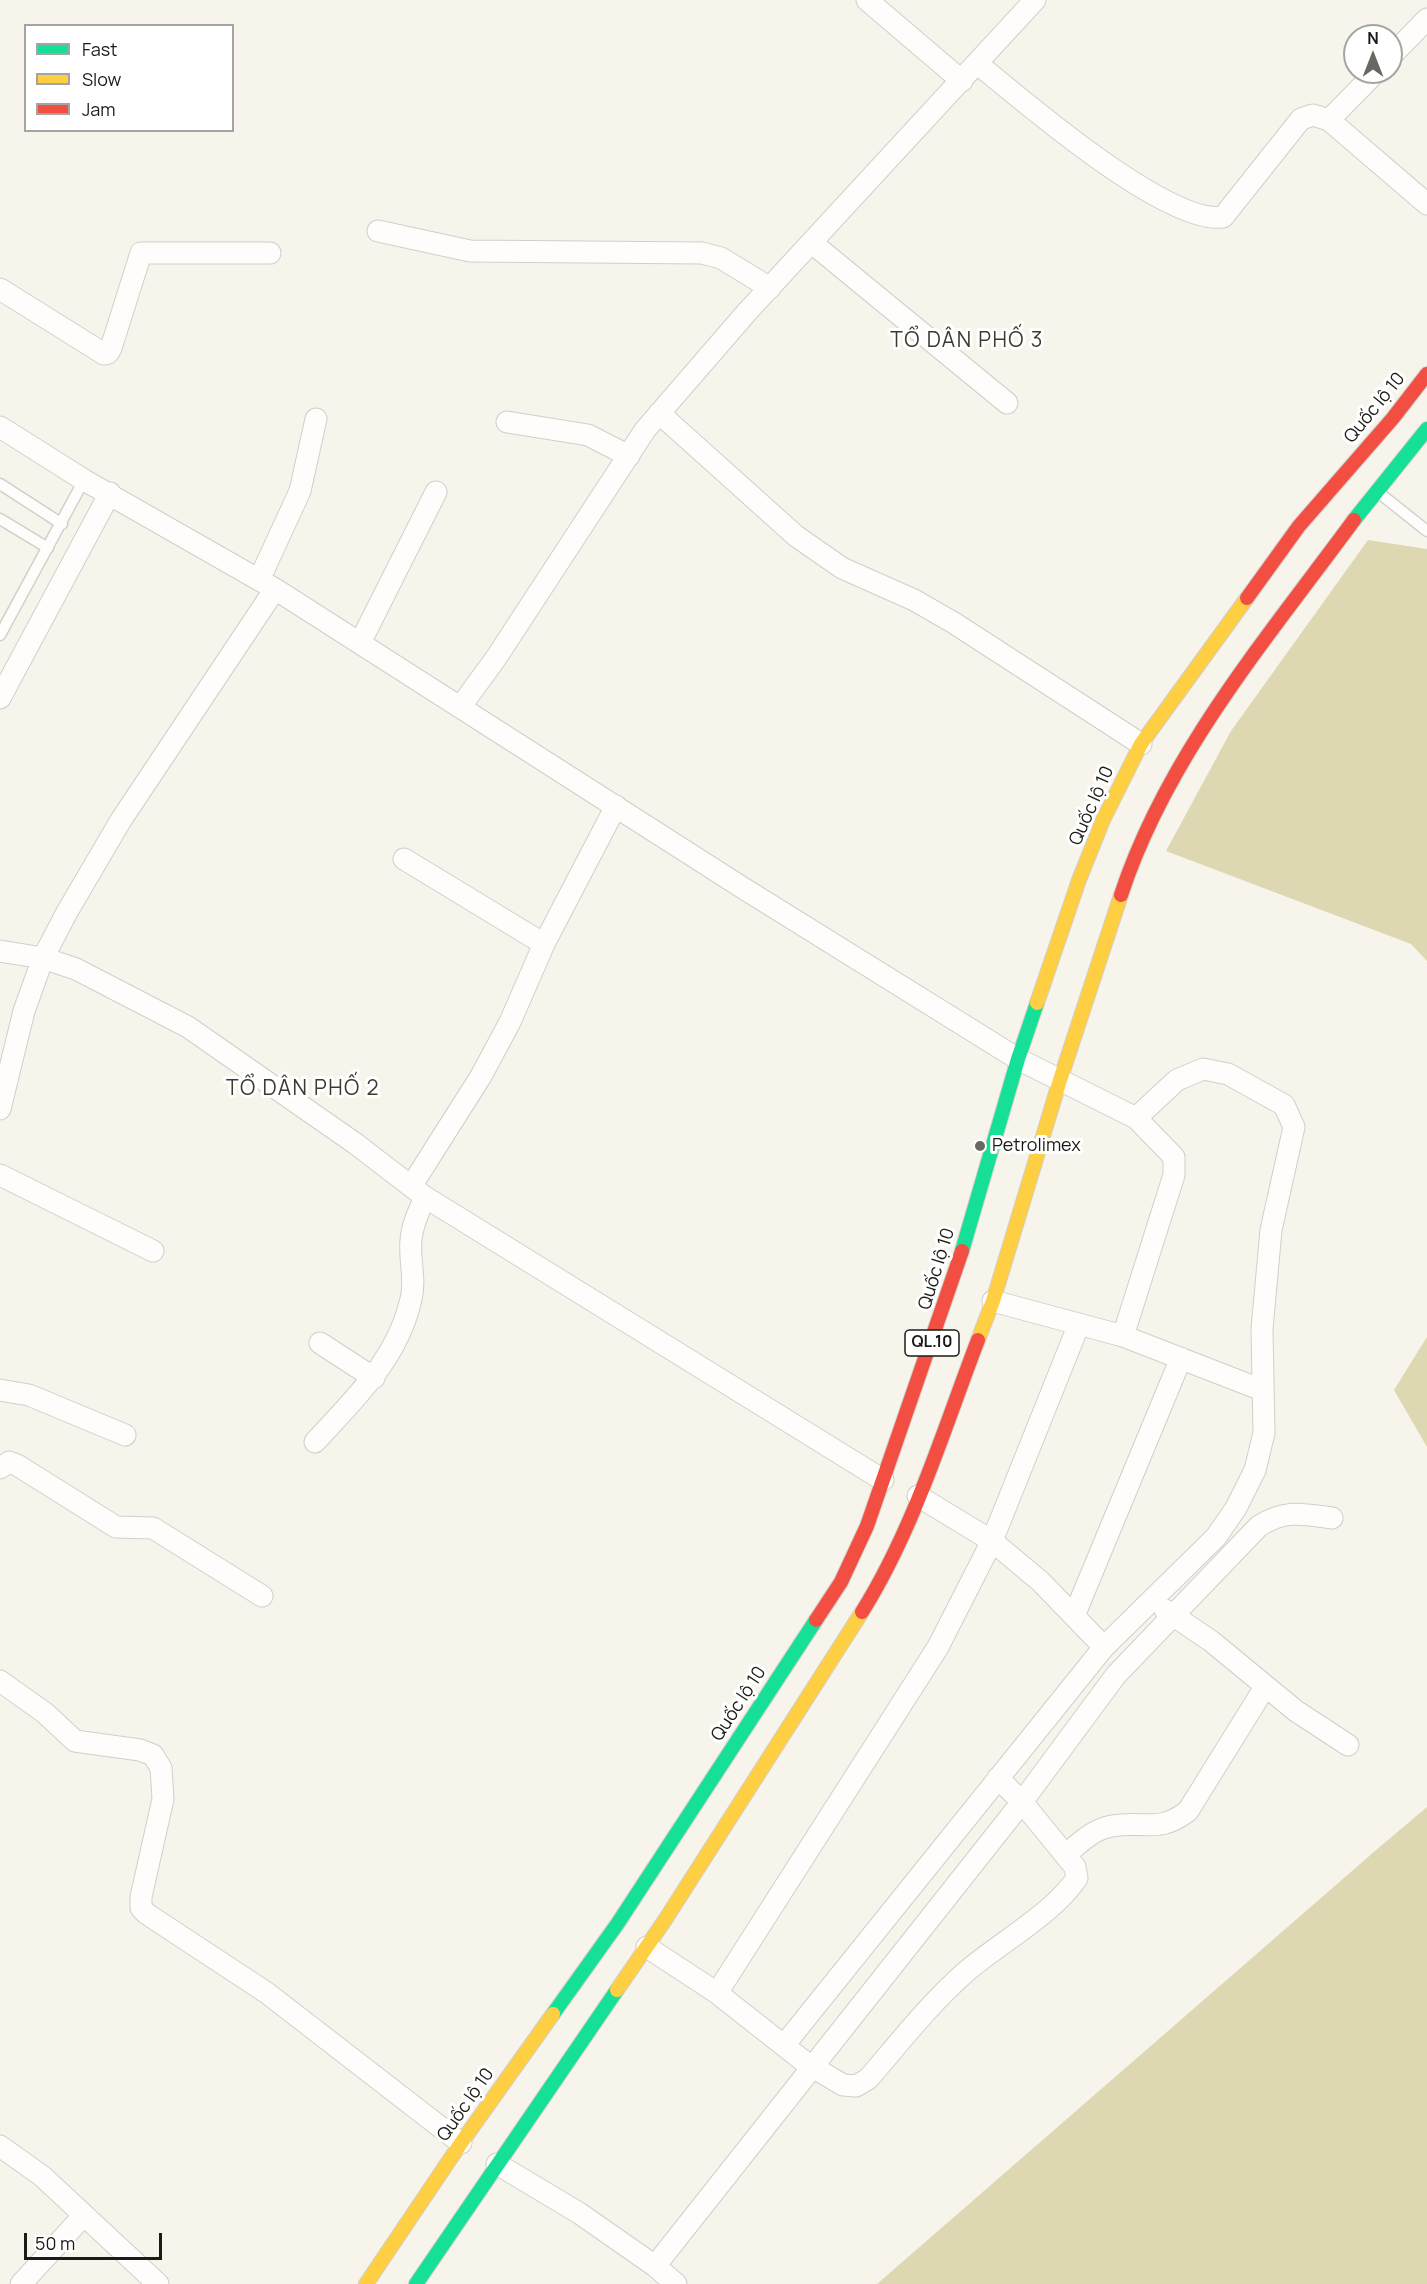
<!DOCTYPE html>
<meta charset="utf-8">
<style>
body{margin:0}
#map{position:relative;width:1427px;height:2284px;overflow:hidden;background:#f6f4eb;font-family:Manrope,sans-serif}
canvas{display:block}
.legend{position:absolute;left:24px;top:24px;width:210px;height:108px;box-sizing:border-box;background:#fff;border:2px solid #a4a4a2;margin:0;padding:8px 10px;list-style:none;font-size:18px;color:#1c1b16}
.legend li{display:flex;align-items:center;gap:12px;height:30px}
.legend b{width:30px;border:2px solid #a4a4a2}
.north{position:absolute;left:1343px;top:24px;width:60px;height:60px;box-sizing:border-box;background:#fff;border:2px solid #a4a4a2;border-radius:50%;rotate:0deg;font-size:16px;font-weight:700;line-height:24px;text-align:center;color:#1c1b16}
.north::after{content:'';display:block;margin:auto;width:21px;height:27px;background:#686761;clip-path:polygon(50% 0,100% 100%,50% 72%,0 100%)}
.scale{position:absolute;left:24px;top:2233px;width:138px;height:27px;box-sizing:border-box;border:3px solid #1c1b16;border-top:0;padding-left:8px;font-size:18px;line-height:21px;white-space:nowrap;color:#1c1b16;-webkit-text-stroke:4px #fff;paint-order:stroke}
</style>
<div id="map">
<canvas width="1427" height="2284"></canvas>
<ul class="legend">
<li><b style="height:8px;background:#16e098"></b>Fast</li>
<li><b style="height:8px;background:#ffcf43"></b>Slow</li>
<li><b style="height:8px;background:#f24e42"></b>Jam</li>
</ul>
<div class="north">N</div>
<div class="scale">50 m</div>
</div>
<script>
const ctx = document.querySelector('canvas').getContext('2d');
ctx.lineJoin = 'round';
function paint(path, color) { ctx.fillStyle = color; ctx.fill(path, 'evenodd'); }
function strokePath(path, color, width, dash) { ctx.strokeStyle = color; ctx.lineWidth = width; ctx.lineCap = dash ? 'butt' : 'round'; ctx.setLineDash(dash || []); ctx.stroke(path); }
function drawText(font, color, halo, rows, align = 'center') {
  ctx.font = font + ' Manrope,sans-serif'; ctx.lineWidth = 6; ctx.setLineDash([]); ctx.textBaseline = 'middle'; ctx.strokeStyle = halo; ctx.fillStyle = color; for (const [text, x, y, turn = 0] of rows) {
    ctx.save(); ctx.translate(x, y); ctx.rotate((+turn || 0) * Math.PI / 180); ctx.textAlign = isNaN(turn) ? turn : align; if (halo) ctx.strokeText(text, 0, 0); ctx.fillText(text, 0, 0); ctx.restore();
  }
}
const forest = new Path2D(`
 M 1368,540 L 1427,549 L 1427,961 L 1411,944 L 1166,851 L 1231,731 Z
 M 1427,1337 L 1427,1447 L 1394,1390 Z
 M 1427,1807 L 1427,2284 L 877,2284 L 1375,1851 Z`);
const lane = new Path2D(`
 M 0,484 L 62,524
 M 1378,492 L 1427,531
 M 0,519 L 48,548
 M 0,635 L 84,480`);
const street = new Path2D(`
 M 867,0 L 962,81
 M 1391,56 L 1427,19
 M 978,64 C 1023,101 1167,225 1223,217 L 1301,119 L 1313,115 L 1329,120 L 1376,72
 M 1329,120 L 1427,204
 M 378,231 L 470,251 L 702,253 L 721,258 L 770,288
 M 812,243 L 1007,403
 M 0,289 L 104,354 L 108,353 L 111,348 L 141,253 L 270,253
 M 659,413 L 796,536 L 842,568 L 914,600 L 954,623 L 1141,744
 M 507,422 L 588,435 L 629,456
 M 0,427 L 84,480 L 275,589 L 743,888 L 1018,1059 L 1136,1118 L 1174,1157 L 1174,1175 L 1123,1336
 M 259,580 L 300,491 L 316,419
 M 360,643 L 436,492
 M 0,698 L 110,493
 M 461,706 L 496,658 L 645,430 L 747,312 L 1035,0
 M 404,859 L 544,944
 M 0,951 L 43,958 L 76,969 L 188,1027 L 356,1144 L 425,1197 L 883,1480
 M 0,1109 L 24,1011 L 43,958 L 67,912 L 121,820 L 275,589
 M 0,1175 L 153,1251
 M 412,1185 L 481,1076 L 510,1022 L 544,944 L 616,806
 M 993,1301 L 1123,1336 L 1262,1390
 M 320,1343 L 374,1378
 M 0,1390 L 29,1395 L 125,1435
 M 315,1442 C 354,1399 398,1359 411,1299 C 416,1279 409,1260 411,1240 C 412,1225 419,1211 425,1197
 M 0,1468 L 9,1462 L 17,1465 L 116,1527 L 153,1528 L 262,1596
 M 918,1496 L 992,1541 L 1040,1581 L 1104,1647
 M 1165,1610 L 1211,1641 L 1296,1711 L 1348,1745
 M 1074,1616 L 1181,1358
 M 0,1681 L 45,1713 L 75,1741 L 140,1750 L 153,1755 L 161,1768 L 163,1799 L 141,1897 L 141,1908 L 147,1914 L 267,1993 L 461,2143
 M 1065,1855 C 1080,1843 1093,1829 1112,1826 C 1144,1820 1158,1834 1188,1811 L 1265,1687
 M 647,1947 L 717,1993 L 806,2063 L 843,2085 L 856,2086 L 868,2079 C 900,2042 931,2002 968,1970 C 1000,1943 1055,1912 1077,1878 L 1075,1867 L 1022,1802 L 998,1778
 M 717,1993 L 938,1647 L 992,1541 L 1079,1324
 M 785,2044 L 1104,1647 L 1216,1537 L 1236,1508 L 1255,1470 L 1264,1433 L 1262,1329 L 1271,1230 L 1294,1127 L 1284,1105 L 1228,1074 L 1203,1069 L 1177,1080 L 1136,1118
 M 0,2146 L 42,2176 L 158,2284
 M 497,2164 L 579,2213 L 655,2266 L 1022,1802 L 1116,1675 L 1259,1526 C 1286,1509 1302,1514 1332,1518
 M 655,2266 L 676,2284
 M 21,2284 L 84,2215`);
const fast = new Path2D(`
 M 1354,520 L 1427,429
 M 962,1251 L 1018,1059 L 1037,1003
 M 553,2014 L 618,1923 L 816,1620
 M 416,2284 L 617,1990`);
const slow = new Path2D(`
 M 1037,1003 L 1079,880 L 1103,820 L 1141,744 L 1247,598
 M 978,1340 L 993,1301 L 1060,1080 L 1121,895
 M 617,1990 L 665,1920 L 862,1612
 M 366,2284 L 461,2143 L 553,2014`);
const jam = new Path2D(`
 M 1247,598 L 1299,526 L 1393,418 L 1427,374
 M 1121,895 C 1167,755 1268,637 1354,520
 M 862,1612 C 914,1529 943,1431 978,1340
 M 816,1620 L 841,1582 L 867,1526 L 962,1251`);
const markers = [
 [980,1146,6,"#686761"]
];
const shields = [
 [932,1343,54]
];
const shieldNames = [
 ["QL.10",932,1343]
];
const streetNames = [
 ["Quốc lộ 10",1375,408,-51],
 ["Quốc lộ 10",1092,806,-66],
 ["Quốc lộ 10",937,1269,-73],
 ["Quốc lộ 10",739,1704,-57],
 ["Quốc lộ 10",466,2105,-55]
];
const poiNames = [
 ["Petrolimex",992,1146]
];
const quarterNames = [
 ["TỔ DÂN PHỐ 3",967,341],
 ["TỔ DÂN PHỐ 2",303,1089]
];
paint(forest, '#ddd7b2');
strokePath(lane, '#d1cfca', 13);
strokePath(street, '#d1cfca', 23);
strokePath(fast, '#d1cfca', 16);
strokePath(slow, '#d1cfca', 16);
strokePath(jam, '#d1cfca', 16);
strokePath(lane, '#fefdfc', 10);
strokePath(street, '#fefdfc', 21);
strokePath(fast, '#16e098', 14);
strokePath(slow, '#ffcf43', 14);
strokePath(jam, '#f24e42', 14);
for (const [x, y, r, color] of markers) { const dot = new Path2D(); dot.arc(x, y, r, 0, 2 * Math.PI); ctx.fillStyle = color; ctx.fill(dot); strokePath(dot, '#fff', 2); }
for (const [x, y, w] of shields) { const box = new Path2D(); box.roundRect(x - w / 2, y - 13, w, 26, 4.5); ctx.fillStyle = '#fff'; ctx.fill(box); strokePath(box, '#1c1b16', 1.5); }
drawText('bold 16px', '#1c1b16', null, shieldNames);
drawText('18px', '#1c1b16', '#fff', streetNames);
drawText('18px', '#1c1b16', '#fff', poiNames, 'left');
ctx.letterSpacing = '1.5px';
drawText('21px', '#3d3b2f', '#fff', quarterNames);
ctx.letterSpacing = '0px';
</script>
